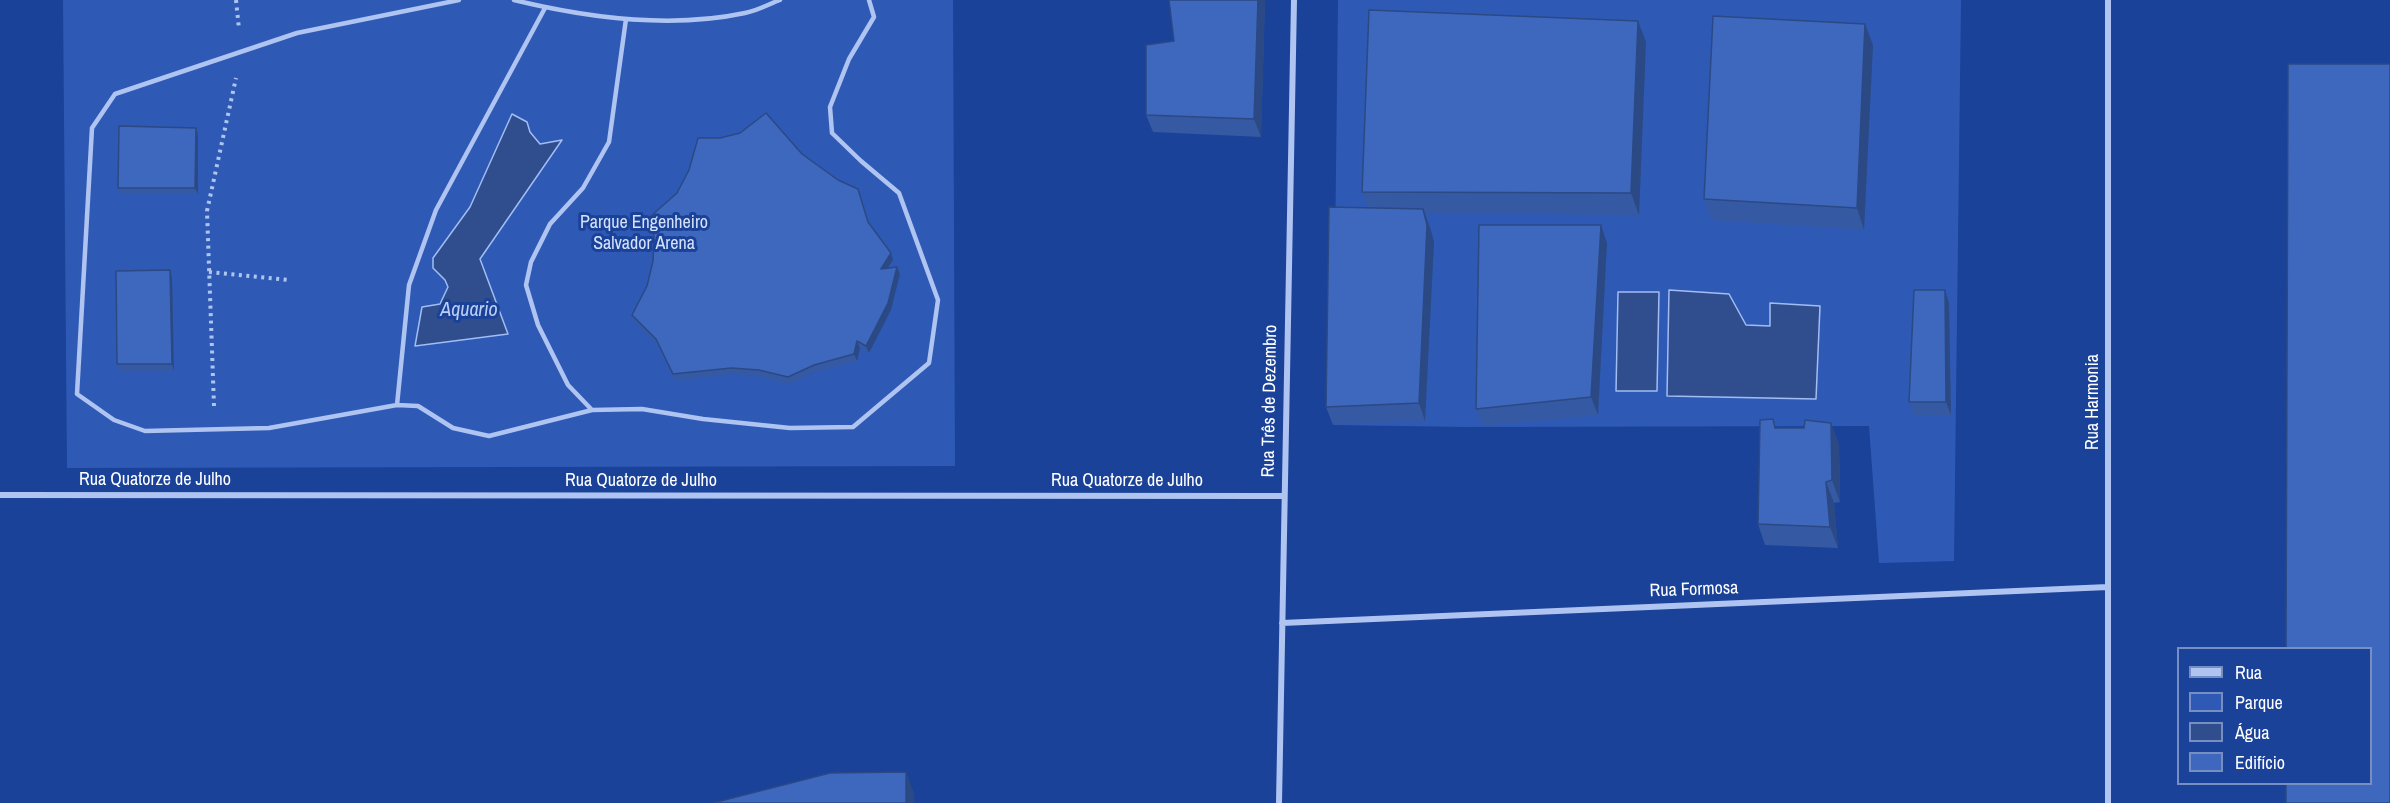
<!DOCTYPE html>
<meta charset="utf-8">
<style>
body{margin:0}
#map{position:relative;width:2390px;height:803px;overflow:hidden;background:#1a4298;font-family:"Archivo Narrow",sans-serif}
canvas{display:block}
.legend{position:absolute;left:2177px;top:647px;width:195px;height:138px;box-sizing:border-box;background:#1a4298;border:2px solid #768ec1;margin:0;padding:8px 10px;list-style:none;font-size:18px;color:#fff}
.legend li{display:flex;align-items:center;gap:12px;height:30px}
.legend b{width:30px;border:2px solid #768ec1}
</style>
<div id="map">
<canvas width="2390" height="803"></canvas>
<ul class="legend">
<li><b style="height:8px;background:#afc4f1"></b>Rua</li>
<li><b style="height:16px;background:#2e5ab6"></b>Parque</li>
<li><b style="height:16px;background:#304d8d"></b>Água</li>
<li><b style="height:16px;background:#3e68bd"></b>Edifício</li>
</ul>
</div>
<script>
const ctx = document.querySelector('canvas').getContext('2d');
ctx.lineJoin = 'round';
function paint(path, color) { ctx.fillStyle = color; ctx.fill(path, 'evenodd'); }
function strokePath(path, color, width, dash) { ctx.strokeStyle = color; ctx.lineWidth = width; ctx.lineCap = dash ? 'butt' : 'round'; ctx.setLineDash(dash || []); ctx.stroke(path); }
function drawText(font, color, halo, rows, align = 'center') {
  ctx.font = font + ' "Archivo Narrow",sans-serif'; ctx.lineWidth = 6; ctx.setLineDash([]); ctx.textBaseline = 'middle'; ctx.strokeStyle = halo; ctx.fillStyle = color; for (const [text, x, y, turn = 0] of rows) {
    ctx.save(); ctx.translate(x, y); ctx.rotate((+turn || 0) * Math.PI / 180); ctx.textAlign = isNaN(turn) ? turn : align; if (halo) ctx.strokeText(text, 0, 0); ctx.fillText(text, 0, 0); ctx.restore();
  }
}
const green = new Path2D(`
 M 63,0 L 953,0 L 955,466 L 67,468 Z
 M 1338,0 L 1961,0 L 1954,561 L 1879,563 L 1869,426 L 1468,427 L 1333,425 Z`);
const water = new Path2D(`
 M 512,114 L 527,122 L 530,132 L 540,144 L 562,140 L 480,259 L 508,334 L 415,346 L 422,307 L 440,304 L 448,287 L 445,280 L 433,268 L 433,258 L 470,207 Z
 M 1669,290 L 1729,294 L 1746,325 L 1770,326 L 1770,303 L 1820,306 L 1816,399 L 1667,396 Z
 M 1618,292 L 1659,292 L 1657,391 L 1616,391 Z`);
const path = new Path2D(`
 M 236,0 L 239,29
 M 209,272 L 288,280
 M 214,406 L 207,211 L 236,78`);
const lane = new Path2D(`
 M 459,0 L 297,33 L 115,94 L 92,128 L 77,394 L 114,420 L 145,431 L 269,428 L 397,405 L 418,406 L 453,428 L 489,436 L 592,410 L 642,409 L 703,419 L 790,428 L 853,427 L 929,363 L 938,300 L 899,193 L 861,161 L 832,133 L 830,107 L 849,59 L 874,17 L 869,0
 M 514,0 C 588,18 670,29 745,13 C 757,11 769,4 780,0
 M 397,405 L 409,285 L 436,210 L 545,8
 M 592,410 L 568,385 L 538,325 L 526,285 L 531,262 L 550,224 L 583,188 L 609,142 L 626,19`);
const street = new Path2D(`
 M 2108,0 L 2108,803
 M 0,495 L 1283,496
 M 1282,623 L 2108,587
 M 1279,803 L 1294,0`);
const wall = new Path2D(`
 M 1265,0 L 1261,137 L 1153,132 L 1146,115 L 1174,41 Z
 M 1865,24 L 1873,45 L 1864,230 L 1712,220 L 1704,199 Z
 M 1646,42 L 1639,215 L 1425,213 L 1434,242 L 1425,421 L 1333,425 L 1326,407 L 1368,208 L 1362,192 Z
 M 196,128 L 198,135 L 198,194 L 121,194 L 118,188 Z
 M 802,154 L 869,223 L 891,253 L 893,260 L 888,268 L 900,274 L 891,310 L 869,353 L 860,348 L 857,361 L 816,372 L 790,384 L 761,377 L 734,374 L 675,381 L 659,346 L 635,322 L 632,315 Z
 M 1607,243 L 1598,415 L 1483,426 L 1476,409 Z
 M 170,270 L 172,277 L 174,371 L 120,371 L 117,364 Z
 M 1949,303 L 1951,415 L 1914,415 L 1909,402 Z
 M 1777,428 L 1839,444 L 1840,502 L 1834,503 L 1838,548 L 1765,545 L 1758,524 Z`);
const shadedWall = new Path2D(`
 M 1258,0 L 1265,0 L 1261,137 L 1254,119 Z
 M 1638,21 L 1646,42 L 1639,215 L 1631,193 Z
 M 1865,24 L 1873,45 L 1864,230 L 1857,208 Z
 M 196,128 L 198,135 L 198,194 L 195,188 Z
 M 1423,209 L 1430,227 L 1434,242 L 1425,421 L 1419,403 Z
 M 1601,225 L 1607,243 L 1598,415 L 1591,397 Z
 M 891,253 L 893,260 L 883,275 L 881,269 Z
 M 897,267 L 900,274 L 891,310 L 869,353 L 866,346 Z
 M 170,270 L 172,277 L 174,371 L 172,364 Z
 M 1945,290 L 1949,303 L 1951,415 L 1946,402 Z
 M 857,341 L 860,348 L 857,361 L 854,354 Z
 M 1831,423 L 1839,444 L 1840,502 L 1832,480 Z
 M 1826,482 L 1834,503 L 1838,548 L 1830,527 Z
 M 906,772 L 914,793 L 914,803 L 906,803 Z`);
const building = new Path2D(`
 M 1169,0 L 1258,0 L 1254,119 L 1146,115 L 1146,45 L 1174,41 Z
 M 1369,10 L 1638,21 L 1631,193 L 1362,192 Z
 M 1713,16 L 1865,24 L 1857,208 L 1704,199 Z
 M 2288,64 L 2390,64 L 2390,803 L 2286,803 L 2286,783 L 2370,783 L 2370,648 L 2286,648 Z
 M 766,113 L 802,154 L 838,180 L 858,189 L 868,222 L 891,253 L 881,269 L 897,267 L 888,303 L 866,346 L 857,341 L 854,354 L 814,365 L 788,377 L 759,370 L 731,368 L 673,374 L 656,339 L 632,315 L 647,286 L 653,261 L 654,236 L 651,216 L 677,193 L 689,170 L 698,138 L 720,138 L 740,133 Z
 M 119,126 L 196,128 L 195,188 L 118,188 Z
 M 1329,207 L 1423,209 L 1427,225 L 1419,403 L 1326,407 Z
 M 1479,225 L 1601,225 L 1591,397 L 1476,409 Z
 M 170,270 L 172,364 L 117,364 L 116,271 Z
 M 1914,290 L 1945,290 L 1946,402 L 1909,402 Z
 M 1773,419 L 1775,428 L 1804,428 L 1805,420 L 1831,423 L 1832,480 L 1826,482 L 1830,527 L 1758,524 L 1760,420 Z
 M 906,772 L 906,803 L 713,803 L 830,773 Z`);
const parkNames = [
 ["Parque Engenheiro",644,223],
 ["Salvador Arena",644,244]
];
const streetNames = [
 ["Rua Três de Dezembro",1270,401,-89],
 ["Rua Harmonia",2093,402,-90],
 ["Rua Quatorze de Julho",155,480],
 ["Rua Quatorze de Julho",641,481],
 ["Rua Quatorze de Julho",1127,481],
 ["Rua Formosa",1694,590,-2]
];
const waterNames = [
 ["Aquario",469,311]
];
paint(green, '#2e5ab6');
paint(water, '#304d8d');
strokePath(water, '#a2bdf3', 1.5);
strokePath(path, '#afc4f1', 4, [3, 4.5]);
strokePath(lane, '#afc4f1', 4.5);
strokePath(street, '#afc4f1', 6);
paint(wall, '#3559a3');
paint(shadedWall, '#2b4984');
paint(building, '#3e68bd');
strokePath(building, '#2b4984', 1.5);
drawText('18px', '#d6e2fc', '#1a4298', parkNames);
drawText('18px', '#fff', '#1a4298', streetNames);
drawText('italic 20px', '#bbcff7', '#1a4298', waterNames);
</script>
